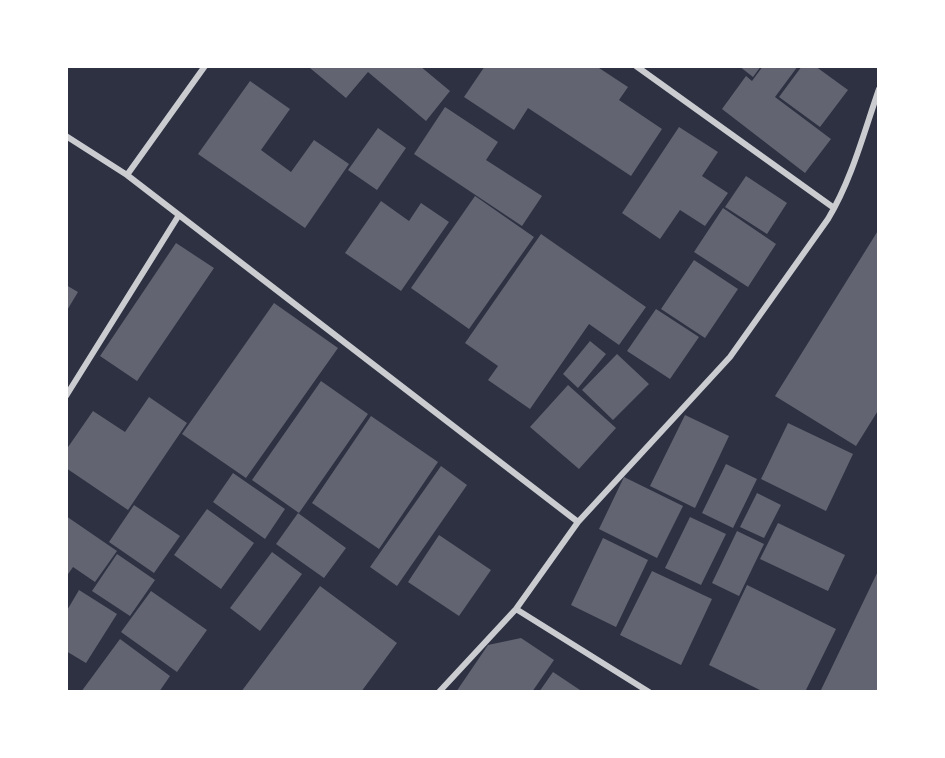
<!DOCTYPE html>
<style>
body{margin:0}
#map{position:relative;width:945px;height:758px;overflow:hidden;background:#2d3142;font-family:Ubuntu,sans-serif}
canvas{display:block}
.frame{position:absolute;inset:0;border:68px solid #fff;pointer-events:none}
</style>
<div id="map">
<canvas width="945" height="758"></canvas>
<div class="frame"></div>
</div>
<script>
const ctx = document.querySelector('canvas').getContext('2d');
ctx.lineJoin = 'round';
function paint(path, color) { ctx.fillStyle = color; ctx.fill(path, 'evenodd'); }
function strokePath(path, color, width, dash) { ctx.strokeStyle = color; ctx.lineWidth = width; ctx.lineCap = dash ? 'butt' : 'round'; ctx.setLineDash(dash || []); ctx.stroke(path); }
const building = new Path2D(`
 M 312,66 L 420,66 L 450,91 L 426,121 L 368,72 L 346,98 L 310,68 Z
 M 485,66 L 596,66 L 628,87 L 619,100 L 662,129 L 631,176 L 528,108 L 514,130 L 464,97 Z
 M 739,66 L 761,66 L 753,77 Z
 M 763,66 L 798,66 L 775,97 L 831,139 L 805,173 L 722,109 L 746,76 L 752,81 Z
 M 802,66 L 815,66 L 848,90 L 820,127 L 779,97 Z
 M 250,81 L 290,109 L 261,150 L 291,172 L 314,140 L 349,164 L 305,228 L 198,154 Z
 M 445,107 L 498,142 L 486,160 L 542,196 L 522,226 L 414,154 Z
 M 679,127 L 718,152 L 702,176 L 728,193 L 705,226 L 680,210 L 660,239 L 622,213 Z
 M 378,128 L 406,148 L 377,190 L 348,170 Z
 M 746,176 L 787,203 L 767,234 L 725,207 Z
 M 475,196 L 534,237 L 469,329 L 411,288 Z
 M 381,201 L 409,221 L 421,203 L 449,222 L 401,291 L 345,253 Z
 M 723,208 L 776,244 L 748,287 L 694,252 Z
 M 879,229 L 879,409 L 856,446 L 775,396 Z
 M 541,234 L 646,307 L 619,345 L 589,324 L 530,409 L 488,380 L 498,366 L 465,343 Z
 M 176,243 L 214,268 L 137,381 L 100,356 Z
 M 694,260 L 738,289 L 705,338 L 661,309 Z
 M 66,285 L 78,292 L 66,312 Z
 M 274,303 L 338,348 L 246,478 L 182,434 Z
 M 656,309 L 699,337 L 670,379 L 627,351 Z
 M 590,341 L 606,354 L 578,388 L 563,374 Z
 M 617,354 L 649,384 L 613,420 L 582,390 Z
 M 321,381 L 368,414 L 299,513 L 252,480 Z
 M 568,385 L 616,428 L 579,469 L 530,427 Z
 M 149,397 L 187,423 L 128,510 L 66,468 L 66,450 L 93,411 L 125,432 Z
 M 685,415 L 729,436 L 695,508 L 650,486 Z
 M 371,416 L 438,462 L 379,549 L 312,503 Z
 M 788,423 L 853,454 L 826,511 L 761,479 Z
 M 726,464 L 757,479 L 733,528 L 702,513 Z
 M 441,466 L 467,485 L 397,586 L 370,567 Z
 M 233,473 L 285,509 L 265,539 L 213,502 Z
 M 624,477 L 683,506 L 657,558 L 599,529 Z
 M 757,493 L 781,505 L 764,538 L 740,527 Z
 M 134,505 L 180,536 L 154,573 L 109,542 Z
 M 207,509 L 254,543 L 221,589 L 174,555 Z
 M 298,513 L 346,548 L 324,578 L 276,544 Z
 M 66,516 L 117,551 L 95,582 L 73,567 L 66,577 Z
 M 690,517 L 726,534 L 701,585 L 665,568 Z
 M 778,523 L 845,555 L 828,591 L 760,559 Z
 M 737,531 L 764,544 L 739,596 L 712,583 Z
 M 439,535 L 491,570 L 459,616 L 408,582 Z
 M 603,538 L 648,560 L 616,627 L 571,605 Z
 M 272,552 L 302,574 L 260,631 L 230,608 Z
 M 117,554 L 155,580 L 130,616 L 92,591 Z
 M 879,569 L 879,692 L 820,692 Z
 M 652,571 L 712,599 L 681,665 L 620,635 Z
 M 747,585 L 836,629 L 805,692 L 764,692 L 709,665 Z
 M 320,586 L 397,643 L 361,692 L 241,692 Z
 M 79,590 L 117,614 L 86,663 L 66,651 L 66,612 Z
 M 151,591 L 207,630 L 177,672 L 121,632 Z
 M 521,638 L 554,660 L 532,692 L 456,692 L 488,645 Z
 M 120,639 L 170,676 L 159,692 L 81,692 Z
 M 553,672 L 583,692 L 539,692 Z`);
const minor = new Path2D(`
 M 636,66 L 834,208
 M 66,136 L 127,175 L 578,522
 M 127,175 L 205,66
 M 66,396 L 179,215
 M 516,609 L 649,692
 M 439,692 L 516,609 L 578,522 L 730,357 L 828,219 C 852,179 864,132 879,89`);
paint(building, '#626471');
strokePath(minor, '#caccd0', 6);
</script>
